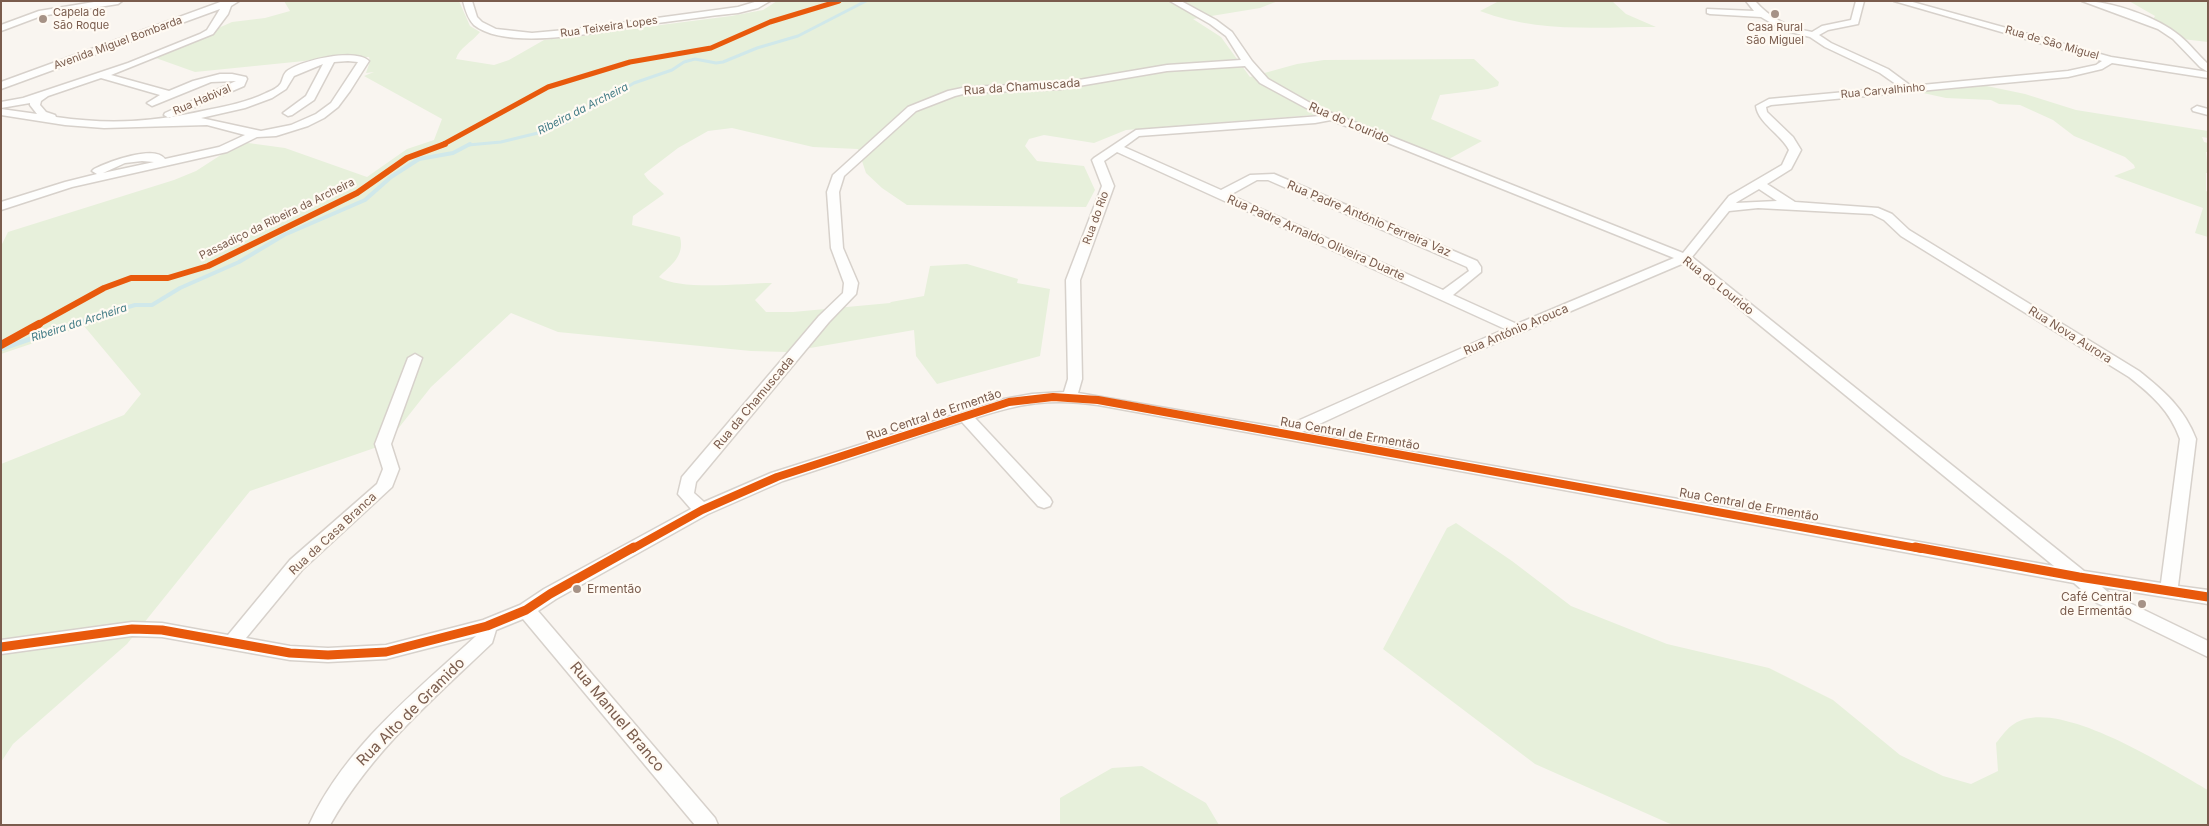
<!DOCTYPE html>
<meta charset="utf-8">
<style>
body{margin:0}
#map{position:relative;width:2209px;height:826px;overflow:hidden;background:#f9f5f0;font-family:Inter,sans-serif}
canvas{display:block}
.frame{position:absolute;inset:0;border:2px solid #7a5c4d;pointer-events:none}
</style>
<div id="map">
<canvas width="2209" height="826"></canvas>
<div class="frame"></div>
</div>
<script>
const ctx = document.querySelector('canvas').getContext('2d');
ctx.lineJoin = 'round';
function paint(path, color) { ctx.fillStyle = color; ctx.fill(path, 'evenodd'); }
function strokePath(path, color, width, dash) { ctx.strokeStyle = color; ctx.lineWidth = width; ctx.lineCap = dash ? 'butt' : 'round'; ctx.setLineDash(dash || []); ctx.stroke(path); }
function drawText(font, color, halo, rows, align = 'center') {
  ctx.font = font + ' Inter,sans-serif'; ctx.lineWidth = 4.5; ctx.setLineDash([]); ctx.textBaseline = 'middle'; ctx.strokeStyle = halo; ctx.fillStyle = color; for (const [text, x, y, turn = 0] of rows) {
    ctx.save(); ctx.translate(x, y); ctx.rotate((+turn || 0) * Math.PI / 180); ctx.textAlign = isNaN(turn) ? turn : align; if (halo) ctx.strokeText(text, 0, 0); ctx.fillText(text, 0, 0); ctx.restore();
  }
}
const green = new Path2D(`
 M 284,1 L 459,1 L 470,26 L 480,32 C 472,42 459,48 456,59 L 494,65 L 509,60 L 544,40 L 731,16 L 763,10 L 777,1 L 1278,1 L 1260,8 L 1193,19 L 1221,37 L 1250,77 L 1297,64 L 1324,60 L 1474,59 L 1499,82 L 1498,86 L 1488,89 L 1440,95 L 1431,119 L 1482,141 L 1449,159 L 1326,114 L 1126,130 L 1094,143 L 1044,135 L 1029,139 L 1025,146 L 1037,161 L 1084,166 L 1095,190 L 1086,207 L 907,205 L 882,188 L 866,173 L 858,149 L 813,147 L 732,128 L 708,131 L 678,148 L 644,174 C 651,185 656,185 664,194 L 633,216 L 632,225 L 680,237 C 685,256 671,265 659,277 C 679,291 746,283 772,283 L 755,300 L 766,312 L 793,312 L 890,303 L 891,302 L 924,296 L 930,266 L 967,264 L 1018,279 L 1017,283 L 1050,289 L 1040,356 L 937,384 L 916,356 L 914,330 L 787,352 L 751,351 L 558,332 L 511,313 L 431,387 L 386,444 L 250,491 L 127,644 L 13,744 L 1,762 L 1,464 L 124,415 L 141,394 L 84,326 L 1,354 L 1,246 L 8,232 L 174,180 L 196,171 L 241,142 L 285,148 L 367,177 L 407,149 L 434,140 L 442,119 L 364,76 L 374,72 L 366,73 L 370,61 L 369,57 L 344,57 L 195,72 L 153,57 L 232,22 L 265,18 L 290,11 Z
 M 1499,1 L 1612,1 L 1626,14 L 1656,27 C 1597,27 1536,33 1480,11 Z
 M 2129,1 L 2208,1 L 2208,42 L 2182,39 L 2150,24 L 2155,16 Z
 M 1982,85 L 2025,94 L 2076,110 L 2208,131 L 2208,138 L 2202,137 L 2204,142 L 2208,143 L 2208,152 L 2206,152 L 2208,173 L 2206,173 L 2206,191 L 2208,192 L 2208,237 L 2195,233 L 2203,208 L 2114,176 L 2135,168 L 2134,165 L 2125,157 L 2074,136 L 2053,120 L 2020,105 L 1999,104 L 1991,100 L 1946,98 L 1914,91 Z
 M 1456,523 L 1512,561 L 1571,606 L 1667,644 L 1769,668 L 1833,700 L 1900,755 L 1943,776 L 1971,784 L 1998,771 L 1996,743 C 2001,737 2007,728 2014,724 C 2057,695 2169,768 2208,790 L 2208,825 L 1674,825 L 1668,823 L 1535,764 L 1383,649 L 1447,528 Z
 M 1142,766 L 1206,803 L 1219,825 L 1060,825 L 1060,798 L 1112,768 Z`);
const streamFar2 = new Path2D(`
 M 468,145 L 501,142 L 542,132 L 565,123 L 634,83 L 672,70 L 684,62 L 695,59 L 716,63 L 723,62 L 757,48 L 798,36 L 866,1`);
const streamFar1 = new Path2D(`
 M 70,325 L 135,305 L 152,305 L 180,288 L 239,262 L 284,235 L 365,200 L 391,177 L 419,159 L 453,153 L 470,144`);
const stream = new Path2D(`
 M 1,349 L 74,324`);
const minor = new Path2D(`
 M 100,1 L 122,1 L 118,4 L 41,16 L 1,31 L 1,25 L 39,11 Z
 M 223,1 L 239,1 L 231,6 L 228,14 L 213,34 L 111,75 L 169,91 L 193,81 L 220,74 L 232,74 L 246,77 L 247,79 L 244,86 L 169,118 L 164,115 L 165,113 L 236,81 L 211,82 L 152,106 L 147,103 L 160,95 L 101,78 L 48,96 L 41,101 L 40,105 L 46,112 L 55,115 L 56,117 C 110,125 154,122 207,110 C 227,106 247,102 266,93 C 271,91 278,88 281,83 C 283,79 283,75 286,72 C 300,60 355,48 369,61 L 350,91 L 338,107 L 324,118 L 308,126 L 276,136 L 257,137 L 227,152 L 72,187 L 1,210 L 1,202 L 65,182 L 97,174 L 92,171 L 94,169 C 108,162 155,144 165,159 L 219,147 L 245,135 L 207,125 L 104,128 L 65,125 L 1,115 L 1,109 L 37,114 L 30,105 L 30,103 L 1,108 L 1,102 L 23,98 L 128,63 L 200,34 L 207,30 L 220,9 L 1,89 L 1,82 ZM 348,61 L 358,62 L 331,103 L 316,114 L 291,125 L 261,131 L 201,118 L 245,108 L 272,98 L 286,89 L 294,76 L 323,64 L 306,96 L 283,113 L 288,116 L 292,115 L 314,100 L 334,62 ZM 142,161 L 154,162 L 103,173 L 125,163 Z
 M 463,1 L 472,1 L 477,17 L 482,22 L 496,29 L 532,33 L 576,29 L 738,7 L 758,1 L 770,1 L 758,8 L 738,13 C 706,16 675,21 643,25 C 603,31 508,52 474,25 C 468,19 465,9 463,1 Z
 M 1170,1 L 1181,1 L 1216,20 L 1232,32 L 1252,61 L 1268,79 L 1319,108 L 1683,253 L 1729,196 L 1782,165 L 1789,150 C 1781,134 1758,123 1756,106 L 1769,99 L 1900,87 L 1880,73 L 1825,47 L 1810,37 L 1783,30 L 1761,17 L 1710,14 L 1707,13 L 1707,9 L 1754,11 L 1746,1 L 1755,1 C 1770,18 1789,28 1812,32 L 1822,26 L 1851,20 L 1856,1 L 1864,1 L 1858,24 L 1828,30 L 1819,35 L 1831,43 L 1888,69 L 1911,86 L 2068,71 L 2096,65 L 2102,61 L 1894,1 L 1909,1 L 2111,57 L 2208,72 L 2208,78 L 2112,63 L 2102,69 L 2068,77 L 1771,105 L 1766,107 L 1767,112 L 1793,137 L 1801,150 L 1791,169 L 1767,184 L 1795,202 L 1878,208 L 1892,214 L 1909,230 L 2139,371 C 2164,391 2184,408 2196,439 L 2178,586 L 2208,590 L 2208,604 L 2102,587 L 2109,593 L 2208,641 L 2208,657 L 2097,603 L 2074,583 L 1098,405 C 1051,398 1020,403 975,418 L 1050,498 L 1052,502 L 1050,506 L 1044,508 L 1038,506 L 962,422 L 783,481 L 708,514 L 556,599 L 538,611 L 715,818 L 718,825 L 695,825 L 523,619 L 496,630 L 492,643 C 433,699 371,752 330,825 L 309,825 C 344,748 415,692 476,636 L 386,659 L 328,662 L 290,660 L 162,637 L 132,636 L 1,654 L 1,640 L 132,622 L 162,623 L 228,635 L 290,560 L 377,484 L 383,469 L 375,444 L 408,358 L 415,354 L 422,358 L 391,444 L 399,469 L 392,487 L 302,570 L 246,638 L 290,646 L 328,648 L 386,645 L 483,620 L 520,605 L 544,589 L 691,509 L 678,494 L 682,477 L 819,316 L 843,293 L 844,283 L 831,248 L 827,192 L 833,175 L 908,107 L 948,91 L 967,87 L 1061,83 L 1167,65 L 1241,60 L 1226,36 L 1210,24 ZM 1245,66 L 1260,83 L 1321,116 L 1136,130 L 1094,158 L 1092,160 L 1102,186 L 1066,280 L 1068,379 L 1064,392 L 1032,394 L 1004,399 L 771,473 L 704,502 L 694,493 L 696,482 L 829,322 L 856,294 L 858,283 L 843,248 L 839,192 L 844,176 L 916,111 L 955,96 L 967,93 L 1061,89 L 1167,71 ZM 1331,120 L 1674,258 L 1517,324 L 1453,295 L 1481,272 L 1481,267 L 1477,261 L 1274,174 L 1250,175 L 1221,190 L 1124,147 L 1139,136 L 1315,123 ZM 1117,152 L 1505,329 L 1293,423 L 1288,429 L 1078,393 L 1082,379 L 1080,280 L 1114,186 L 1104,161 ZM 1257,180 L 1268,180 L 1467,267 L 1469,271 L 1443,290 L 1230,195 ZM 1759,189 L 1777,201 L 1736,203 L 1737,202 ZM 1758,208 L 1872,214 L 1884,220 L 1901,236 L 2129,377 C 2152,395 2170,411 2180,439 L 2161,583 L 2084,571 L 1692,257 L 1729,211 ZM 1684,263 L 2054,566 L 1302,432 L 1484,348 Z
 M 2082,1 C 2111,1 2158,17 2180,36 C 2190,44 2198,55 2208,64 L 2208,72 L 2200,67 L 2173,39 L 2158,29 Z
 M 2197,106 L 2208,109 L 2208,115 L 2193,111 L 2192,109 Z`);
const cyclewayFar3 = new Path2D(`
 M 442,145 L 548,87 L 630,62 L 711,48 L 770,22 L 839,1`);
const cyclewayFar2 = new Path2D(`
 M 37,325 L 104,288 L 131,278 L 168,278 L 208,266 L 357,193 L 407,158 L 445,144`);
const cyclewayFar1 = new Path2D(`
 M 1,345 L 39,324
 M 632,549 L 702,510 L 777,477 L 1009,402 L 1053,397 L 1098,400 L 1922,549`);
const cycleway = new Path2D(`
 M 1915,547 L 2079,577 L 2208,597
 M 1,647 L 132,629 L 162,630 L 290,653 L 328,655 L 386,652 L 487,626 L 526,610 L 550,594 L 634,547`);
const markers = [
 [1775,14,5,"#a69286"],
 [43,19,5,"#a69286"],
 [577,589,5,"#a69286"],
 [2142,604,5,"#a69286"]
];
const farPoinames = [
 ["Capela de",53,13],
 ["São Roque",53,26],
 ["Casa Rural",1775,28,"center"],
 ["São Miguel",1775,41,"center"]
];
const farStreetnames = [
 ["Rua Teixeira Lopes",609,27,-8],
 ["Avenida Miguel Bombarda",118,43,-20],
 ["Rua de São Miguel",2052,43,16],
 ["Rua Carvalhinho",1883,91,-5],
 ["Rua Habival",202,100,-23],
 ["Rua do Rio",1096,218,-70],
 ["Passadiço da Ribeira da Archeira",277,219,-26]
];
const farWaternames = [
 ["Ribeira da Archeira",583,109,-27],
 ["Ribeira da Archeira",79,323,-18]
];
const streetNames = [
 ["Rua da Chamuscada",1022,87,-4],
 ["Rua do Lourido",1349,123,23],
 ["Rua Padre António Ferreira Vaz",1369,219,23],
 ["Rua Padre Arnaldo Oliveira Duarte",1316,238,24],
 ["Rua do Lourido",1718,286,38],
 ["Rua António Arouca",1516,330,-23],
 ["Rua Nova Aurora",2070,335,32],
 ["Rua da Chamuscada",754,403,-50],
 ["Rua Central de Ermentão",934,415,-18],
 ["Rua Central de Ermentão",1350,434,10],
 ["Rua Central de Ermentão",1749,505,10],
 ["Rua da Casa Branca",333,534,-43]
];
const poiNames = [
 ["Ermentão",587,589],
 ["Café Central",2132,597,"right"],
 ["de Ermentão",2132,611,"right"]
];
const nearStreetnames = [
 ["Rua Alto de Gramido",411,712,-45],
 ["Rua Manuel Branco",617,717,50]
];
paint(green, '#e7f0db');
strokePath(streamFar2, '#d0e8ea', 3);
strokePath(streamFar1, '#d0e8ea', 4);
strokePath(stream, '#d0e8ea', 4.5);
strokePath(minor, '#d7d1cb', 3);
paint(minor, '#fefefd');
strokePath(cyclewayFar3, '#e8590c', 5);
strokePath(cyclewayFar2, '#e8590c', 6);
strokePath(cyclewayFar1, '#e8590c', 8);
strokePath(cycleway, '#e8590c', 9);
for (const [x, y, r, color] of markers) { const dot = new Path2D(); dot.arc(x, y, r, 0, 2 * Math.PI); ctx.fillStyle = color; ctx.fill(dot); strokePath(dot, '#fffaf3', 2); }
drawText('11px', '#7a5c4d', '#fffaf3', farPoinames, 'left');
drawText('11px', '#7a5c4d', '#fffaf3', farStreetnames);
drawText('italic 11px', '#437c86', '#fffaf3', farWaternames);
drawText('12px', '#7a5c4d', '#fffaf3', streetNames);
drawText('12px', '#7a5c4d', '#fffaf3', poiNames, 'left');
drawText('15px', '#7a5c4d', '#fffaf3', nearStreetnames);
</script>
